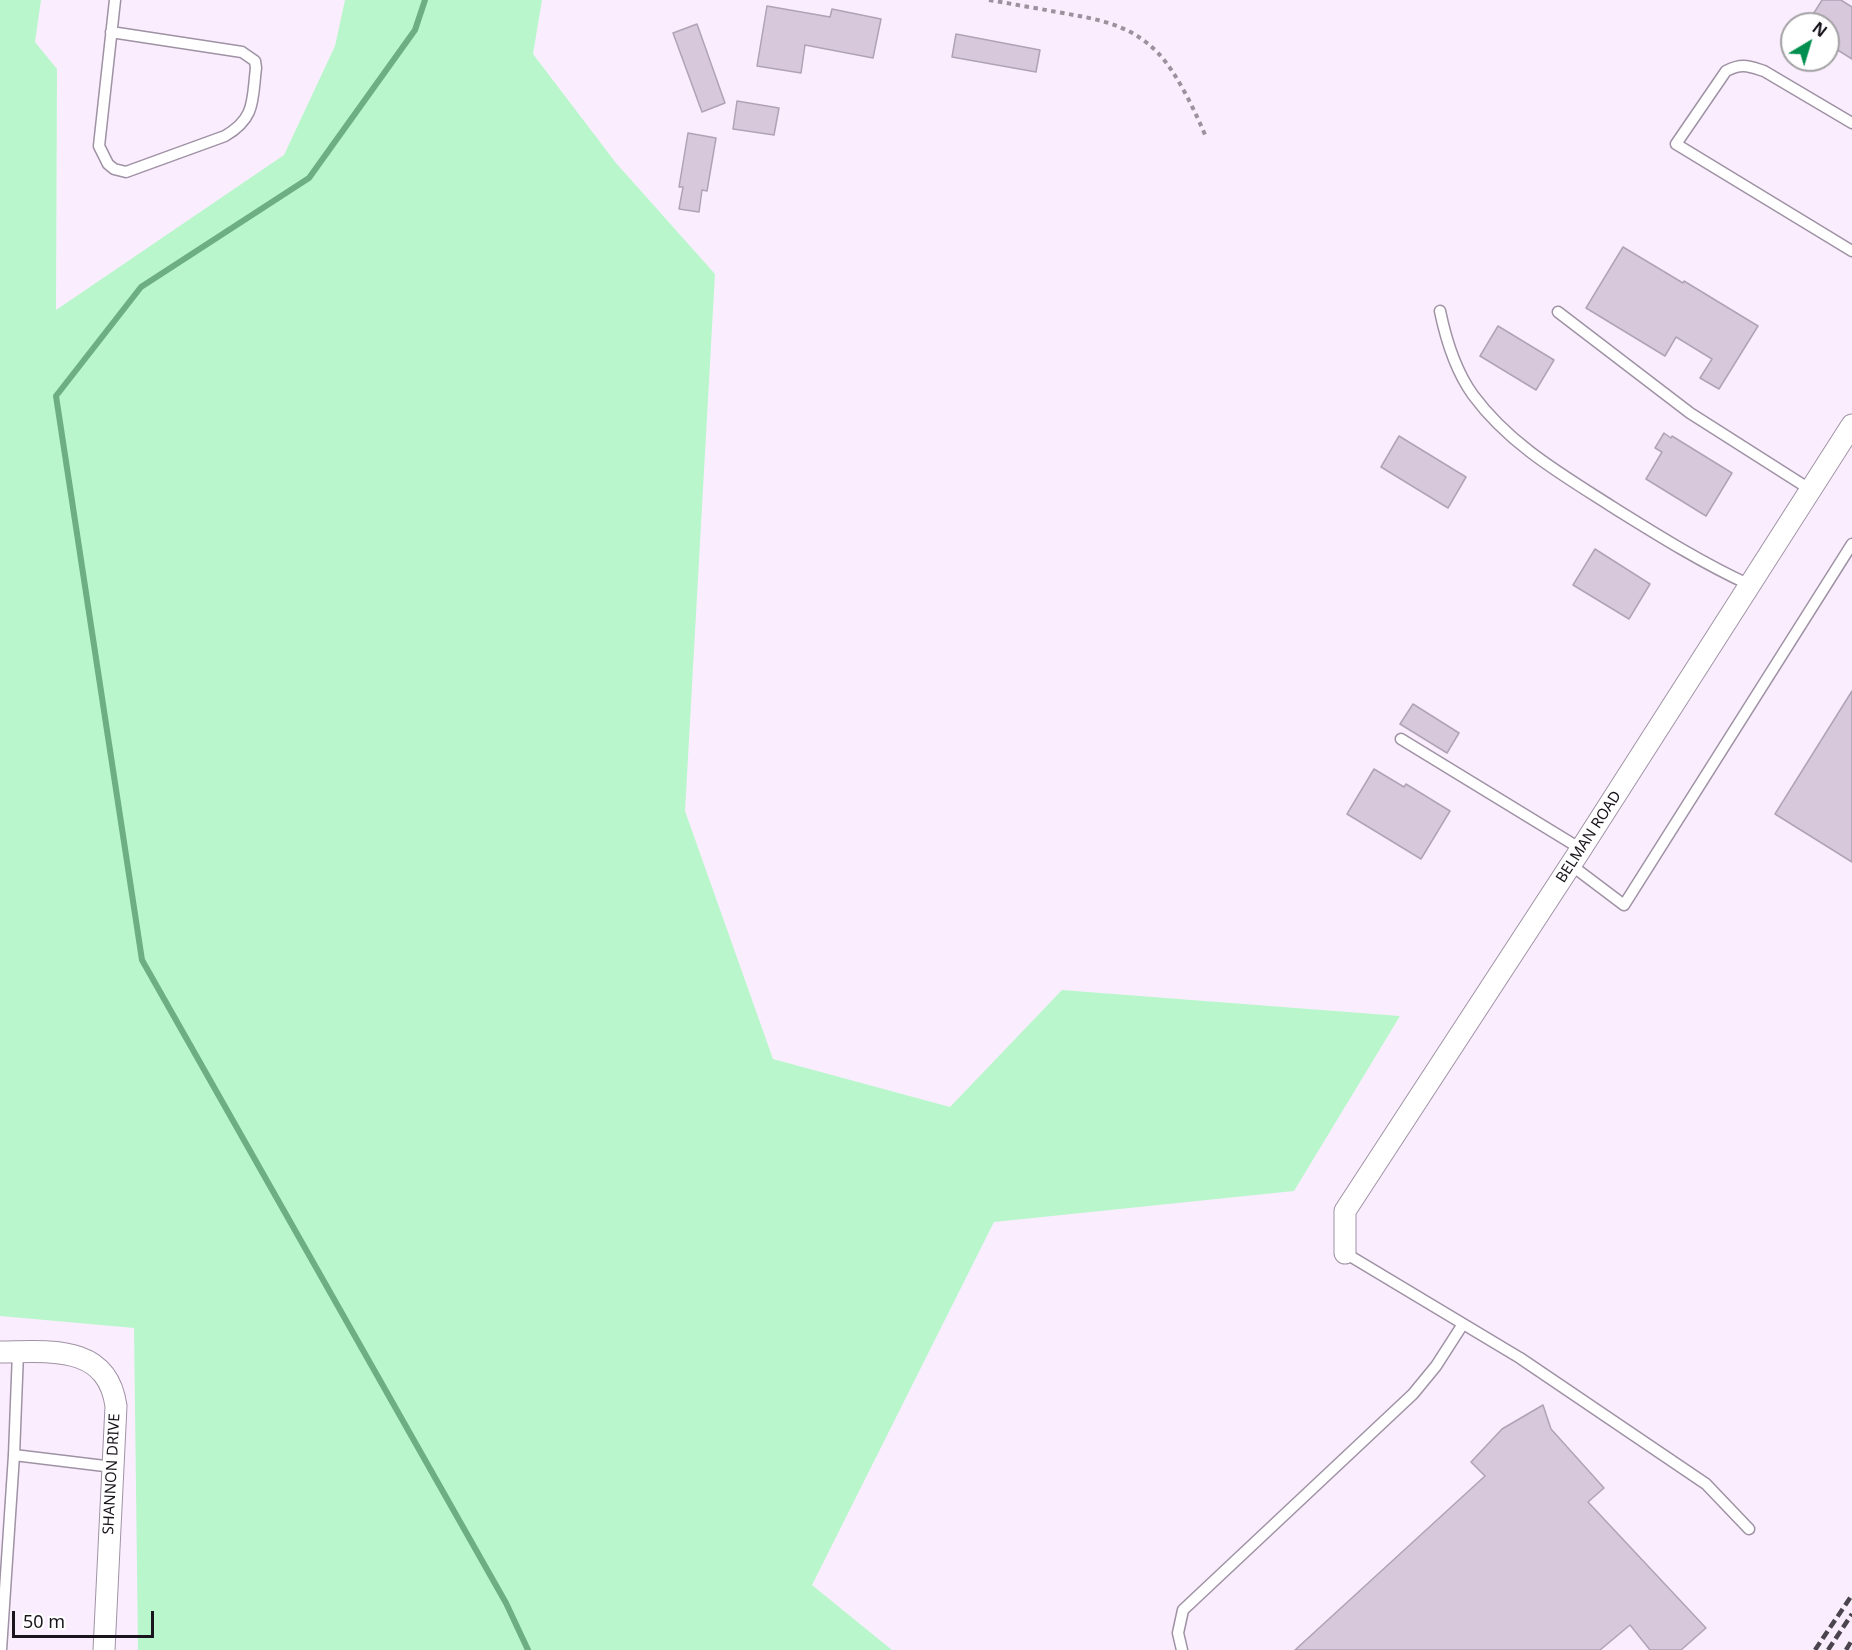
<!DOCTYPE html>
<style>
body{margin:0}
#map{position:relative;width:1852px;height:1650px;overflow:hidden;background:#faeefe;font-family:"Noto Sans",sans-serif}
canvas{display:block}
.north{position:absolute;left:1780px;top:12px;width:60px;height:60px;box-sizing:border-box;background:#fff;border:2px solid #a3a1a4;border-radius:50%;rotate:38deg;font-size:16px;font-weight:700;line-height:24px;text-align:center;color:#1a151c}
.north::after{content:'';display:block;margin:auto;width:21px;height:27px;background:#008f4e;clip-path:polygon(50% 0,100% 100%,50% 72%,0 100%)}
.scale{position:absolute;left:12px;top:1611px;width:142px;height:27px;box-sizing:border-box;border:3px solid #1a151c;border-top:0;padding-left:8px;font-size:18px;line-height:21px;white-space:nowrap;color:#1a151c;-webkit-text-stroke:4px #fff;paint-order:stroke}
</style>
<div id="map">
<canvas width="1852" height="1650"></canvas>
<div class="north">N</div>
<div class="scale">50 m</div>
</div>
<script>
const ctx = document.querySelector('canvas').getContext('2d');
ctx.lineJoin = 'round';
function paint(path, color) { ctx.fillStyle = color; ctx.fill(path, 'evenodd'); }
function strokePath(path, color, width, dash) { ctx.strokeStyle = color; ctx.lineWidth = width; ctx.lineCap = dash ? 'butt' : 'round'; ctx.setLineDash(dash || []); ctx.stroke(path); }
function drawText(font, color, halo, rows, align = 'center') {
  ctx.font = font + ' "Noto Sans",sans-serif'; ctx.lineWidth = 4.5; ctx.setLineDash([]); ctx.textBaseline = 'middle'; ctx.strokeStyle = halo; ctx.fillStyle = color; for (const [text, x, y, turn = 0] of rows) {
    ctx.save(); ctx.translate(x, y); ctx.rotate((+turn || 0) * Math.PI / 180); ctx.textAlign = isNaN(turn) ? turn : align; if (halo) ctx.strokeText(text, 0, 0); ctx.fillText(text, 0, 0); ctx.restore();
  }
}
const green = new Path2D(`
 M 0,0 L 41,0 L 35,42 L 57,69 L 56,310 L 284,155 L 335,46 L 345,0 L 542,0 L 533,54 L 616,163 L 715,274 L 685,811 L 773,1059 L 950,1107 L 1062,990 L 1400,1016 L 1294,1191 L 994,1222 L 812,1585 L 892,1650 L 138,1650 L 134,1328 L 0,1316 Z`);
const stream = new Path2D(`
 M 425,0 L 415,30 L 309,178 L 141,287 L 56,396 L 142,960 L 506,1603 L 528,1650`);
const building = new Path2D(`
 M 1822,0 L 1841,0 L 1852,7 L 1852,59 L 1828,44 L 1828,24 L 1807,24 Z
 M 767,6 L 830,17 L 832,9 L 881,19 L 873,58 L 805,45 L 801,73 L 757,66 Z
 M 697,24 L 725,103 L 702,112 L 673,33 Z
 M 956,34 L 1040,50 L 1036,72 L 952,57 Z
 M 737,101 L 779,108 L 774,135 L 733,129 Z
 M 688,133 L 716,138 L 707,191 L 702,190 L 699,212 L 679,209 L 683,187 L 679,187 Z
 M 1623,247 L 1683,283 L 1684,281 L 1758,326 L 1719,389 L 1700,378 L 1712,359 L 1676,337 L 1665,356 L 1586,308 Z
 M 1498,326 L 1554,360 L 1536,390 L 1480,356 Z
 M 1664,433 L 1671,438 L 1672,436 L 1732,473 L 1706,516 L 1646,479 L 1662,452 L 1655,448 Z
 M 1399,436 L 1466,477 L 1448,508 L 1381,467 Z
 M 1595,549 L 1650,584 L 1629,619 L 1573,585 Z
 M 1852,691 L 1852,862 L 1775,814 Z
 M 1413,704 L 1459,733 L 1447,753 L 1400,724 Z
 M 1374,769 L 1404,787 L 1406,784 L 1450,811 L 1421,859 L 1347,814 Z
 M 1543,1405 L 1551,1429 L 1604,1488 L 1588,1502 L 1706,1628 L 1681,1650 L 1650,1650 L 1630,1625 L 1600,1650 L 1295,1650 L 1485,1476 L 1471,1462 L 1502,1429 Z`);
const path = new Path2D(`
 M 989,0 C 1012,4 1035,8 1057,12 C 1096,19 1129,23 1158,53 C 1177,73 1195,111 1206,137`);
const service = new Path2D(`
 M 111,32 L 242,52 L 255,61 L 256,68 C 252,100 256,118 225,136 L 126,172 L 114,169 L 108,164 L 99,146 L 115,0
 M 1852,123 L 1764,71 C 1748,66 1742,63 1726,71 L 1676,144 L 1852,251
 M 1440,311 C 1446,340 1455,370 1473,395 C 1509,444 1561,474 1611,506 C 1656,534 1702,563 1750,585
 M 1558,312 L 1690,413 L 1811,490
 M 1401,739 L 1581,849
 M 1571,865 L 1624,905 L 1852,544
 M 1345,1253 L 1520,1358 L 1706,1484 L 1749,1529
 M 14,1455 L 113,1467
 M 1,1650 L 14,1455 L 18,1352
 M 1182,1650 L 1178,1633 L 1183,1610 L 1413,1394 L 1436,1366 L 1463,1324`);
const minor = new Path2D(`
 M 1345,1253 L 1345,1211 L 1581,849 L 1852,425
 M 0,1352 C 48,1352 107,1343 116,1406 L 104,1650`);
const rail = new Path2D(`
 M 1815,1650 L 1852,1595
 M 1828,1650 L 1852,1614
 M 1846,1650 L 1852,1640`);
const streetNames = [
 ["BELMAN ROAD",1589,837,-57],
 ["SHANNON DRIVE",112,1474,-87]
];
paint(green, '#baf6cc');
strokePath(stream, '#6dae82', 6);
paint(building, '#d7c8dc');
strokePath(building, '#b1a3b6', 1.5);
strokePath(service, '#9f92a5', 13);
strokePath(minor, '#9f92a5', 23);
strokePath(path, '#9b929e', 4, [4.5, 4.5]);
strokePath(service, '#fff', 10);
strokePath(minor, '#fff', 21);
strokePath(rail, '#4a444d', 4.5, [9, 4.5]);
drawText('15px', '#1a151c', '#fff', streetNames);
</script>
